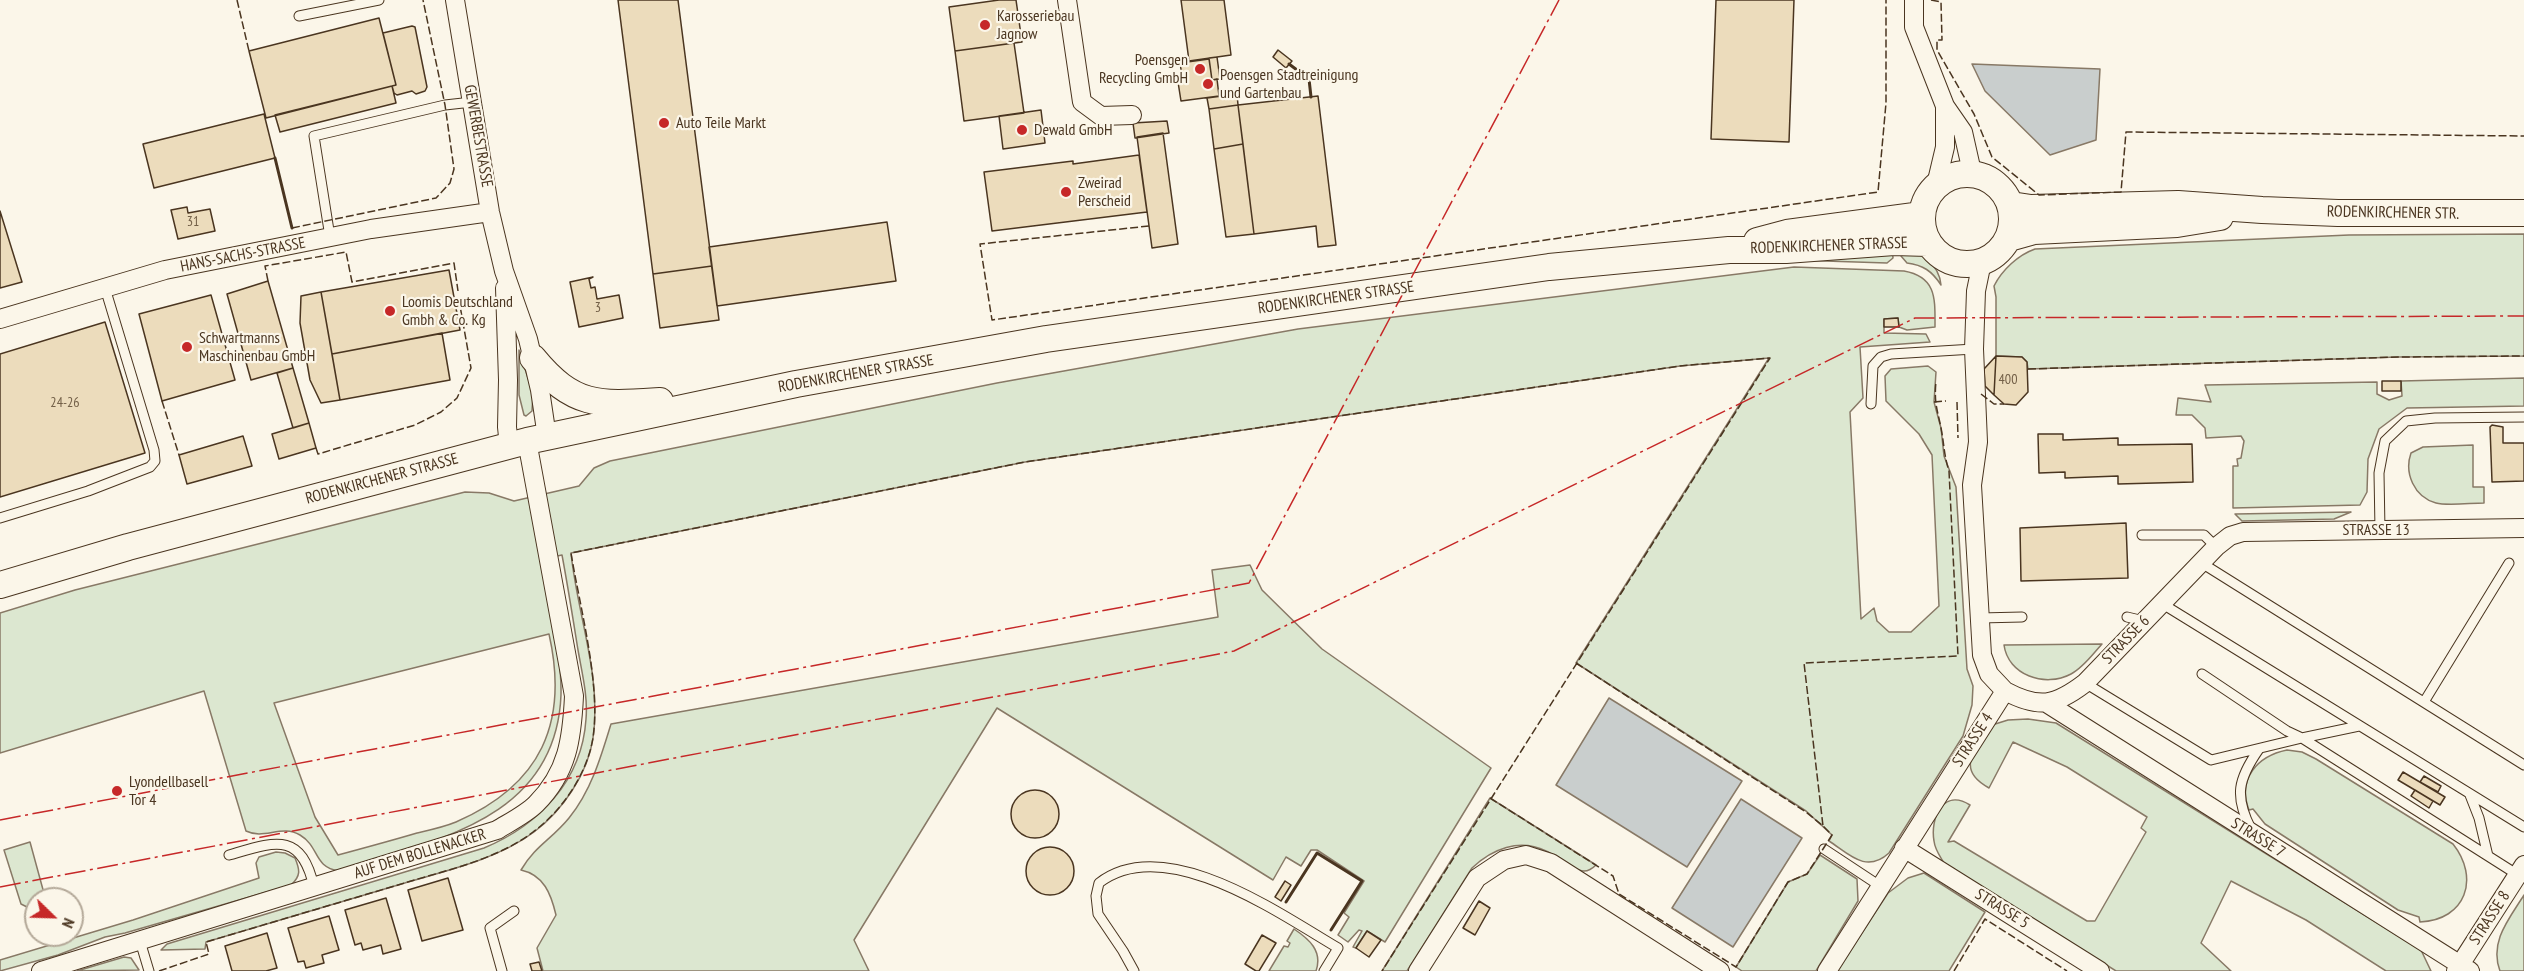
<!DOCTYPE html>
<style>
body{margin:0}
#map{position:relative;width:2524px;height:971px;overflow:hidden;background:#fbf6e9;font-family:"PT Sans Narrow",sans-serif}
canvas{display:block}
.north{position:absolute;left:24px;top:887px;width:60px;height:60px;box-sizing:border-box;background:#fbf6e9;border:2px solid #b4a999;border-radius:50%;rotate:113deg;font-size:16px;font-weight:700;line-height:24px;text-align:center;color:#4a3520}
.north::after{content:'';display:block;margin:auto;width:21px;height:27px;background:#c62828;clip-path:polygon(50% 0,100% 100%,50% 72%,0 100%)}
</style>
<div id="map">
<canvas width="2524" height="971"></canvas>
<div class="north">N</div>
</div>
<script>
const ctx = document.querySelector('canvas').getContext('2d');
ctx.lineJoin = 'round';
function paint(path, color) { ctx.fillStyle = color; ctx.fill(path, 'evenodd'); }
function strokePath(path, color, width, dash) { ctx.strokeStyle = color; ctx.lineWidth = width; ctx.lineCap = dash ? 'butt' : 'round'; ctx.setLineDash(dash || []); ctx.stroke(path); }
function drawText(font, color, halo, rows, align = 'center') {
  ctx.font = font + ' "PT Sans Narrow",sans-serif'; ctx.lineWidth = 4.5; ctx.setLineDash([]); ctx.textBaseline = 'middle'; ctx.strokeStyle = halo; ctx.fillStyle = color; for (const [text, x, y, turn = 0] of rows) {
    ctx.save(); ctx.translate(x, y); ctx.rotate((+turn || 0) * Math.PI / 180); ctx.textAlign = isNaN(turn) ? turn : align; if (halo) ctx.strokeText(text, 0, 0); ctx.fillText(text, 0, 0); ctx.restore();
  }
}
const green = new Path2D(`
 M 2524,234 L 2524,356 L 2398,357 L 2028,369 L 2027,362 L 2022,357 L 1996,356 L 1996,297 L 1994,286 C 2002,270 2018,255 2035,249 L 2349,235 Z
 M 1892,246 L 1893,258 L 1887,263 L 1794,260 Z
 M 1901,248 C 1920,252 1939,263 1941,285 C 1932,271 1923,265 1907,263 L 1901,256 Z
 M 1794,267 L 1904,271 C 1937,277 1935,299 1935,327 L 1907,330 L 1899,327 L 1898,318 L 1884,319 L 1884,333 L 1926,334 L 1930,342 L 1860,347 L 1863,398 L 1850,412 L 1861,619 L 1874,608 L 1877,621 L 1889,632 L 1911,632 L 1939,606 L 1932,455 L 1919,434 L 1886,401 L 1885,376 L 1891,369 L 1928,366 L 1936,372 L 1934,402 L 1941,428 L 1944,456 L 1956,487 L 1967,669 L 1973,686 L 1972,705 L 1963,736 L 1889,853 C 1866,874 1849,854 1829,841 L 1832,835 L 1806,811 L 1576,663 L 1769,358 L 1680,366 L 1025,462 L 571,553 C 577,614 602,676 593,738 C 588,774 562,811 534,832 C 497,860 441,872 398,885 C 334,904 270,923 206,942 L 205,949 L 161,950 L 167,944 L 484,848 C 539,825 582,781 586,719 C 588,696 582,673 578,650 C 573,619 568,587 562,555 L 543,559 C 548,602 562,653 561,695 C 556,820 435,840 339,871 C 313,867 320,847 300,835 C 282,824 264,840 246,831 L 204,691 L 0,753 L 0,613 L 75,590 L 465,492 L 489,493 L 514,501 L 579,486 L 594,468 L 610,461 L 997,383 L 1298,329 ZM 549,634 C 569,723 541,785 456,822 C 444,827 430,830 417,833 C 390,841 364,848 338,855 L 315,817 L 274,703 Z
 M 519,350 L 533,394 L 532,411 L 526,416 L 524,415 L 519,395 Z
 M 2524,378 L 2524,406 L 2407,408 L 2379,429 L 2368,459 L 2367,492 L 2360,505 L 2233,508 L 2233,466 L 2238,466 L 2237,459 L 2241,458 L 2244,441 L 2241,436 L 2206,438 L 2205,428 L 2192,415 L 2176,415 L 2178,398 L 2211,402 L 2205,385 L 2377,382 L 2377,394 L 2389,400 L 2402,396 L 2401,381 Z
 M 2473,445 L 2473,487 L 2484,487 L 2484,503 C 2471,503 2447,506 2436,503 C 2414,497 2404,473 2411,453 L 2423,447 Z
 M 2351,512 L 2334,519 L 2242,521 L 2235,514 Z
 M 1250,565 L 1262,590 L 1322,649 L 1491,768 L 1385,942 L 1367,931 L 1356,948 L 1353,947 L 1362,931 L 1359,930 L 1348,942 L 1338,935 L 1349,917 L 1344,913 L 1364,881 L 1317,850 L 1311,850 L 1301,866 L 1286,857 L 1273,880 L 997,708 L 854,940 L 869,971 L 543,971 L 537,948 L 556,915 C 551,894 544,875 521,870 C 535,846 552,839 569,818 C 591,791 601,757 611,724 L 1218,617 L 1212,570 Z
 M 2102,644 C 2093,654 2083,668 2071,674 C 2045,688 2008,675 2004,645 Z
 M 2028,719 L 2056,723 L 2421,950 L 2431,971 L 2386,971 L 2306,920 L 2231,881 L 2201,943 L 2231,971 L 2116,971 L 1944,863 C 1940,856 1935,850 1934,841 C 1930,818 1943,788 1970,805 L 1948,842 L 1954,841 L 2087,921 L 2095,921 L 2146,832 L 2141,828 L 2147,817 L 2067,767 L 2013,742 L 1989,788 C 1954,769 1976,749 1992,725 L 2008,720 Z
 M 2287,750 L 2302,752 L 2316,759 L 2453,844 C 2480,878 2466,920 2420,922 L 2419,917 L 2398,910 L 2265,824 L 2253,809 L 2249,810 C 2237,778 2258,756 2287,750 Z
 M 1490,798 L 1596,865 C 1591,870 1586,873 1579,870 C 1567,866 1557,856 1546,851 C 1519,838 1492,849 1472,868 L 1407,971 L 1382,971 Z
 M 30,842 L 45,897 L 36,899 L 36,906 L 29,908 L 21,904 L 4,850 Z
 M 276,852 L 285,853 L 295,858 C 300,870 301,876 291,885 L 125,933 L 105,937 L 58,955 L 0,971 L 0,960 L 133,920 L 259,878 L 256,863 L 259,857 Z
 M 1820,855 L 1857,879 L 1858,901 L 1816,971 L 1742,971 L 1736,967 L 1788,882 L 1807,874 Z
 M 1924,873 L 1985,912 L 1949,971 L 1837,971 L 1888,893 L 1908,878 Z
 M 2524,895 L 2524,971 L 2500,971 C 2489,942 2509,919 2524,895 Z
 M 1294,929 C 1309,939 1323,951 1316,971 L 1269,971 L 1284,946 L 1288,947 L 1290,943 L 1287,941 Z
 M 124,957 L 131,958 L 139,970 L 77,971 Z`);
const water = new Path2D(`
 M 1972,64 L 2100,69 L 2096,140 L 2050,155 L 1985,91 Z
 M 1609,698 L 1742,781 L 1687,867 L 1556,785 Z
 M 1741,799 L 1802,838 L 1733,947 L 1672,908 Z`);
const building = new Path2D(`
 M 618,0 L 678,0 L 712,266 L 653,274 Z
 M 999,0 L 1016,0 L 1022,42 L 955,51 L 949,7 Z
 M 1181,0 L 1224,0 L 1231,55 L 1189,61 Z
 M 1716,0 L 1794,0 L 1789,142 L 1711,139 Z
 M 379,18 L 396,85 L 266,118 L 249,51 Z
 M 412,26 L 415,27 L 427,87 L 425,91 L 416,94 L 412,91 L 397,95 L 394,93 L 392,86 L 396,85 L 383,33 Z
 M 1014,43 L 1024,113 L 964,121 L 955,51 Z
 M 1278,50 L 1292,61 L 1286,68 L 1273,57 Z
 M 1217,57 L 1220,79 L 1212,80 L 1209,58 Z
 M 1209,59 L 1212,80 L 1217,79 L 1219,96 L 1181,101 L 1178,82 L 1183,82 L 1180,63 Z
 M 392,86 L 396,103 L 280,132 L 275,115 Z
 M 1237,94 L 1238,105 L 1209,109 L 1207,98 Z
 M 1318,96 L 1336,245 L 1318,247 L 1316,226 L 1254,234 L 1238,105 Z
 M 1238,105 L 1243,144 L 1214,149 L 1209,109 Z
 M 1041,110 L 1045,143 L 1003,149 L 999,116 Z
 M 264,114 L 275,158 L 154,188 L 143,144 Z
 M 1167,121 L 1169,133 L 1135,138 L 1133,123 Z
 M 1163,133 L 1178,244 L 1152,248 L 1137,137 Z
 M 1243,144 L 1254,234 L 1226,237 L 1214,149 Z
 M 1139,155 L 1147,212 L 992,231 L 984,172 L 1073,161 L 1073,164 Z
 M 187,207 L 188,213 L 210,209 L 215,231 L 178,239 L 171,210 Z
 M 0,211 L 22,282 L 0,288 Z
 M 887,222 L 896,281 L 717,306 L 709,247 Z
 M 712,266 L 719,320 L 660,328 L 653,274 Z
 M 449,270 L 460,330 L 332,354 L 321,292 Z
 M 593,277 L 589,279 L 591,288 L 595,287 L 597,299 L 619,295 L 623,318 L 579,327 L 570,282 Z
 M 268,281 L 293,368 L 251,380 L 227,294 Z
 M 321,292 L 340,400 L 321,403 L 310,380 L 300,323 L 301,296 Z
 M 211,295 L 235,380 L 162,401 L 139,314 Z
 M 1898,318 L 1899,327 L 1884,327 L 1884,319 Z
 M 105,322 L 145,453 L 0,497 L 0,354 Z
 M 442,333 L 450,380 L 340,400 L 332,354 Z
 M 1996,356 L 2022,357 L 2027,362 L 2028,392 L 2016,405 L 2004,404 L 1994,395 Z
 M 1996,356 L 1994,395 L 1985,386 L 1984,369 Z
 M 293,368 L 309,423 L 293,428 L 277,373 Z
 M 2382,381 L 2401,381 L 2401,391 L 2382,391 Z
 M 309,423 L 316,448 L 279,459 L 272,434 Z
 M 2492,425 L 2503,427 L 2503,443 L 2524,443 L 2524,481 L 2492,482 L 2490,427 Z
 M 2038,434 L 2063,434 L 2063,440 L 2118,438 L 2118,445 L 2192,444 L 2193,482 L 2118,484 L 2118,476 L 2065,478 L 2065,472 L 2039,473 Z
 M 243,436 L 252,466 L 187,484 L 179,455 Z
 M 2126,523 L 2128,578 L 2021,581 L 2020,528 Z
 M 2403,772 L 2445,797 L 2440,805 L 2398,780 Z
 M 2424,776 L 2441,786 L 2438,792 L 2420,782 Z
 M1011 814a24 24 0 1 1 48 0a24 24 0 1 1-48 0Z
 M 2415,790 L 2433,801 L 2429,808 L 2411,796 Z
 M1026 871a24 24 0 1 1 48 0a24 24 0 1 1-48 0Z
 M 448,878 L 463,930 L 422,941 L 408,890 Z
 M 1285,881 L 1291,885 L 1281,901 L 1275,897 Z
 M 386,898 L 401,949 L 383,954 L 381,945 L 363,950 L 361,943 L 355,945 L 345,910 Z
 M 1479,901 L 1490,908 L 1475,935 L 1463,928 Z
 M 329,916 L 339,950 L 322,955 L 324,963 L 306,968 L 304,961 L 298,962 L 288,928 Z
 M 1367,931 L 1381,940 L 1369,957 L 1356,948 Z
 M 267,933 L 277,968 L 266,971 L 232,971 L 225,946 Z
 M 1262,935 L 1276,943 L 1259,971 L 1256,971 L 1245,964 Z
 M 539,962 L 542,971 L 532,971 L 530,964 Z`);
const lane = new Path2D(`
 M 299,16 L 379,0
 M 330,237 L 314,136 L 445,105 L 472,102
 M 1871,404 L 1873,366 L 1881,357 L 1891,354 L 1974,349
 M 0,518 L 88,491 L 150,467 L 155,461 L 154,450 L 105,288
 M 2380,530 L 2379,473 L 2385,441 L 2406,421 L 2435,418 L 2524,417
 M 2142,535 L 2204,535 L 2216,547
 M 2200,562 L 2524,765
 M 2161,603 L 2524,827
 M 2127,617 L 2144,621
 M 1980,618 L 2022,617
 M 2202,674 L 2287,731 L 2302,738 L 2359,726
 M 2085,683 L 2211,760 L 2302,738 L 2518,875
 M 2424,702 L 2509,563
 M 2470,795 L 2479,818 L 2488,856
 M 2251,829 C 2234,796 2238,779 2259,749
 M 1824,849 L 1880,886
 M 229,855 C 274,842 301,830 314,887
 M 140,941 L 149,971
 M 502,971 L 490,928 L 514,911
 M 1134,971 L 1123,951 L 1098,914 L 1096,896 L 1099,883 C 1165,832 1280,914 1338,948 L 1324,971`);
const street = new Path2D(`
 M 455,0 L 490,212 L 504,271 L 528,339 L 540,390 L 547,437
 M 1067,0 L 1082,102 L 1101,116 L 1132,115
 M 1914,0 L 1914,27 L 1945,106 L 1963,132 L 1972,172 L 1977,174
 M 1936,185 L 1945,147 L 1945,106
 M 505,288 L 508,380 L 507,427 L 509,446
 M 0,319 L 165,270 L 371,229 L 490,212
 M 2005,691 C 2039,709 2055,706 2085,683 L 2216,547 L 2230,536 L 2243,532 L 2524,528
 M 2048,704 L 2470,971
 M 1904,848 L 2100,971
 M 41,971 L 497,830 C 510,822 526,814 536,804 C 568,772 572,738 574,696 L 527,441
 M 1418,971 L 1477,878 L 1504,860 L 1526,855 L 1551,863 L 1720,971
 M 1827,971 L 2005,691 L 1989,674 L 1982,655 L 1972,485 L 1978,442 L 1974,349 L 1976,291 L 1982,262
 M 2456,971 L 2524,865`);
const secondary = new Path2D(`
 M1922 219a45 45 0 1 1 90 0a45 45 0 1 1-90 0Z
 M 2011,205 L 2031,208 L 2178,204 L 2262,210 L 2338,213 L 2524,213
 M 2009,238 L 2034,231 L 2177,224 L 2220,217
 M 1757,241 L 1787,233 L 1922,215
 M 533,358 C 574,408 600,405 660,401
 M 0,585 L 128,547 L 527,441 L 796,384 L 1046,339 L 1549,267 L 1729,250 L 1786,250 L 1894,242 L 1928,243`);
const fence = new Path2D(`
 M 237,0 L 249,51
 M 1931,0 L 1941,2 L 1942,40 L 1937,40 L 1937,50 L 1974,114 L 1992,157 L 2039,195 L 2121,192 L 2126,132 L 2524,136
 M 1149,226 L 980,244 L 992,320 L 1878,192 L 1886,103 L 1886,0
 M 292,228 L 436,198 L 450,183 L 454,169 L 445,105 L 423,0
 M 268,281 L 265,266 L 346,252 L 352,282 L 454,263 L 458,291
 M 2028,369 L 2398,357 L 2524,356
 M 1981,394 L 1994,404 L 2004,404
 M 162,401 L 179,455
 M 1934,402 L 1946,401
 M 1957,402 L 1958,438
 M 316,448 L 318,454 L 415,425 L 441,412 L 457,398 L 471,368 L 459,300
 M 1576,663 L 1806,812 L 1823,826 L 1804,663 L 1958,656 L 1949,471 C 1944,456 1944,443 1941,428 C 1937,408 1934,403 1936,381
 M 1490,798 L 1613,876 L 1619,894 L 1736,967 L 1788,882 L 1807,874 L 1832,835 L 1823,826
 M 159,971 L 209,954 L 206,942 C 270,923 334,904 398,885 C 442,871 495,861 533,832 C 562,811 587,774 593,738 C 601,684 580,608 571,553 L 1025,462 L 1680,366 L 1770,358 L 1382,971
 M 1954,971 L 1985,919 L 2067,971`);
const wall = new Path2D(`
 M 1289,64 L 1309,79 L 1311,97
 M 275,158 L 292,228
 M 1286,902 L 1317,853 L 1362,881 L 1331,930`);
const power = new Path2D(`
 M 0,820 L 1249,583 L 1559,0
 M 0,887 L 1234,651 L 1915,318 L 2524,316`);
const markers = [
 [985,25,6,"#c62828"],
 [1200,69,6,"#c62828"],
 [1208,84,6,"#c62828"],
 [664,123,6,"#c62828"],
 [1022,130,6,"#c62828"],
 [1066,192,6,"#c62828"],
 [390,311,6,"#c62828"],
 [187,347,6,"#c62828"],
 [117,791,6,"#c62828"]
];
const numberNames = [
 ["31",193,222],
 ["3",598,308],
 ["400",2008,380],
 ["24-26",65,403]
];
const poiNames = [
 ["Karosseriebau",997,16],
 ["Jagnow",997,34],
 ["Poensgen",1188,60,"right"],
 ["Recycling GmbH",1188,78,"right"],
 ["Poensgen Stadtreinigung",1220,75],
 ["und Gartenbau",1220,93],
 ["Auto Teile Markt",676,123],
 ["Dewald GmbH",1034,130],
 ["Zweirad",1078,183],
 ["Perscheid",1078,201],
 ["Loomis Deutschland",402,302],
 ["Gmbh & Co. Kg",402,320],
 ["Schwartmanns",199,338],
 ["Maschinenbau GmbH",199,356],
 ["Lyondellbasell",129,782],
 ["Tor 4",129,800]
];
const streetNames = [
 ["GEWERBESTRASSE",478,136,80],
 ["RODENKIRCHENER STR.",2393,213,1],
 ["RODENKIRCHENER STRASSE",1829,246,-2],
 ["HANS-SACHS-STRASSE",243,255,-11],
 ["RODENKIRCHENER STRASSE",1336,298,-8],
 ["RODENKIRCHENER STRASSE",856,374,-10],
 ["RODENKIRCHENER STRASSE",382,479,-15],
 ["STRASSE 13",2376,530],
 ["STRASSE 6",2126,640,-46],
 ["STRASSE 4",1973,740,-57],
 ["STRASSE 7",2258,838,32],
 ["AUF DEM BOLLENACKER",420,854,-17],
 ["STRASSE 5",2002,909,32],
 ["STRASSE 8",2490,918,-57]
];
paint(green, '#dce7d0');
strokePath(green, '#887966', 1.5);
paint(water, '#c9cecd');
strokePath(water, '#887966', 1.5);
paint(building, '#ecdcbc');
strokePath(building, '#4a3520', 1.5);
strokePath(lane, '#4a3520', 11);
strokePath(street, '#4a3520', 20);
strokePath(secondary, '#4a3520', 28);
strokePath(lane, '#fbf6e9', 9);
strokePath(street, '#fbf6e9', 18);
strokePath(secondary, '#fbf6e9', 26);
strokePath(fence, '#4a3520', 1.5, [8, 3]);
strokePath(wall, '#4a3520', 3);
strokePath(power, '#c62828', 1.5, [21, 4.5, 3, 4.5]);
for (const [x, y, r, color] of markers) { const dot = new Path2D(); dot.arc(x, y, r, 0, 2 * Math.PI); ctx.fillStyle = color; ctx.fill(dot); strokePath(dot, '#fbf6e9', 2); }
drawText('14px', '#725f47', null, numberNames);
drawText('16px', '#4a3520', '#fbf6e9', poiNames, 'left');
drawText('16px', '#4a3520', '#fbf6e9', streetNames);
</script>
